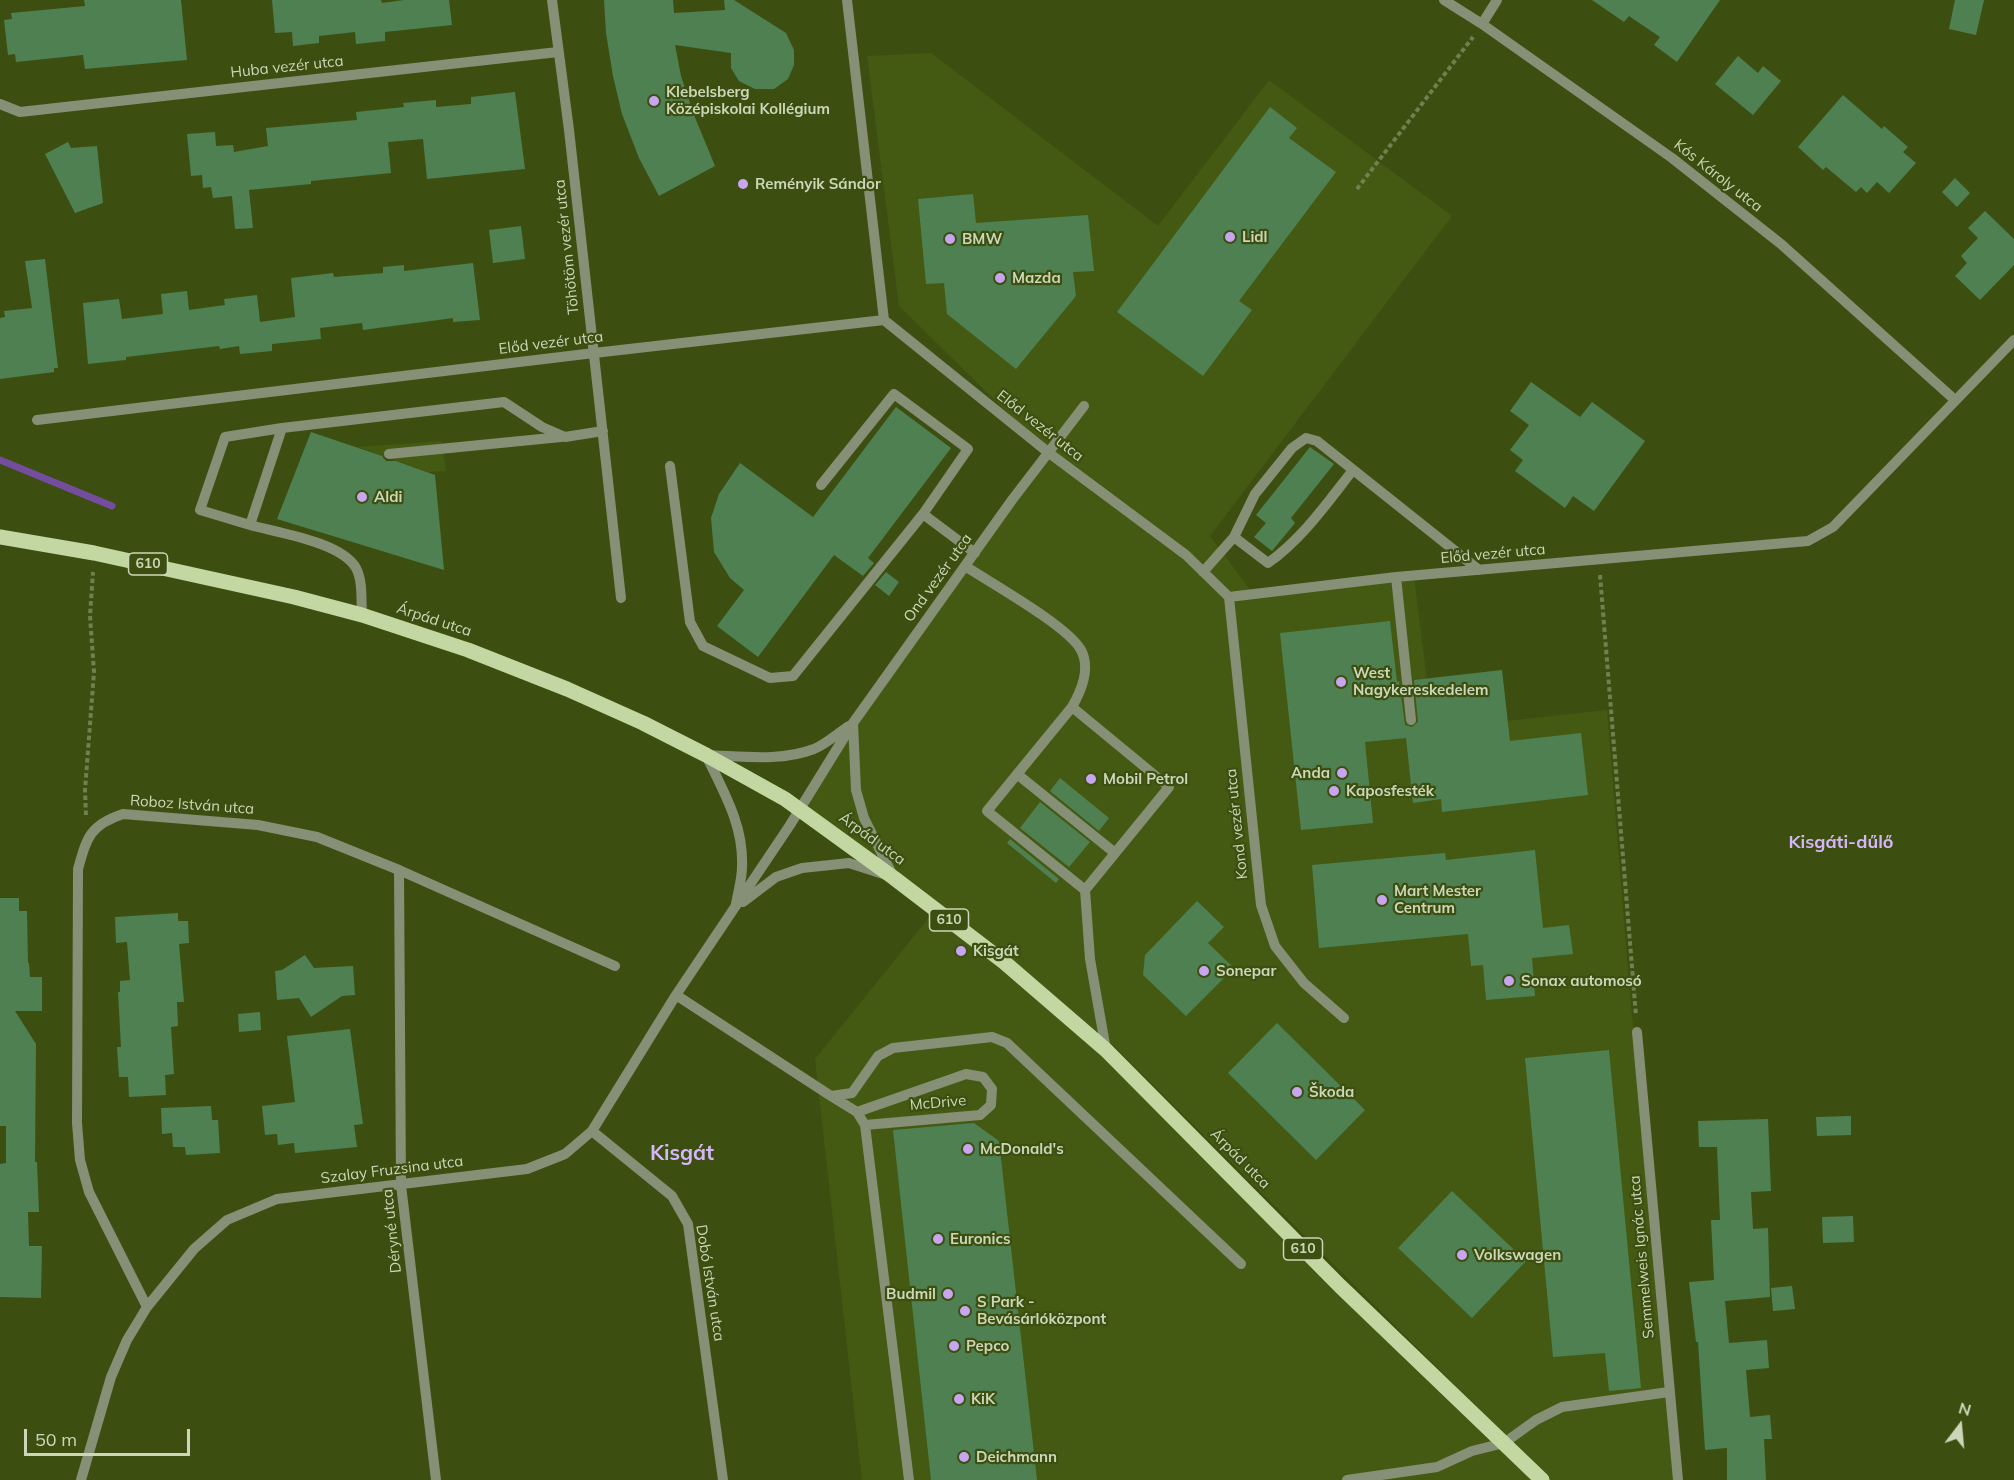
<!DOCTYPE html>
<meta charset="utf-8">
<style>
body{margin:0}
#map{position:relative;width:2014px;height:1480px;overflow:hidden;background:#3c4f11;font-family:Mulish,sans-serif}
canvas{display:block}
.north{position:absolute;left:1930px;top:1396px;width:60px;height:60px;-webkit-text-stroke:4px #3c4f11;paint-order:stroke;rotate:16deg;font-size:16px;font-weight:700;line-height:24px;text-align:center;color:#cbd7b8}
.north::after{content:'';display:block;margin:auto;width:21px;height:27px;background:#cbd7b8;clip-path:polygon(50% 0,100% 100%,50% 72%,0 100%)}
.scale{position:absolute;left:24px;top:1429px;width:166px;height:27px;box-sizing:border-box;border:3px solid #cbd7b8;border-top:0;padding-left:8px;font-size:18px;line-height:21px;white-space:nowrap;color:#cbd7b8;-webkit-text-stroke:4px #3c4f11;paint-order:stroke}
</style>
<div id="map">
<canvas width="2014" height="1480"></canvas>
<div class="north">N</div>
<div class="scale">50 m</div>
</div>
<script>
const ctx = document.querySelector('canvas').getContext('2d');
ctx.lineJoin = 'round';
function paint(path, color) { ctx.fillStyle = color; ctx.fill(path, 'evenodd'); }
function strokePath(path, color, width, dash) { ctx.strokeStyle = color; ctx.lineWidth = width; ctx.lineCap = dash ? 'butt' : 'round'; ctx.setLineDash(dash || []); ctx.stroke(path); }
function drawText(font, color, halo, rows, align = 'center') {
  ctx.font = font + ' Mulish,sans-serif'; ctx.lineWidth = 4.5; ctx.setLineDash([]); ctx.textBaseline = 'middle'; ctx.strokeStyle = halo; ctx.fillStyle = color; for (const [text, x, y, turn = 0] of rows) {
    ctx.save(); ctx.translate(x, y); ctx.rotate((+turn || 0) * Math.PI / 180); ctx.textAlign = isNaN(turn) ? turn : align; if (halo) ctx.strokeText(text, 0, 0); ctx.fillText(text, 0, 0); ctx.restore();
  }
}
const built = new Path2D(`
 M 931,53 L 1158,226 L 1269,80 L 1452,216 L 1210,536 L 1254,595 L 1414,576 L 1433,729 L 1607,710 L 1630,995 L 1679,1480 L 862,1480 L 815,1059 L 935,910 L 1106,1050 L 1489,1425 L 1475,1405 L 1114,1046 L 963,923 L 802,807 L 854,723 L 1049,453 L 899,306 L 867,56 Z
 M 442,441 L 446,471 L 428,472 L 358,447 Z`);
const stream = new Path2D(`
 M 0,460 L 112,506`);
const building = new Path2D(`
 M 84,0 L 181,0 L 187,60 L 85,69 L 83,55 L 16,62 L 15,54 L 8,55 L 4,20 L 12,19 L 11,13 L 85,6 Z
 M 272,0 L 381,0 L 382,3 L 404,0 L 449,0 L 452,25 L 385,32 L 385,41 L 356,44 L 355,32 L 319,36 L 319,43 L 293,46 L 292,32 L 275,33 Z
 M 604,0 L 673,0 L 674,13 L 725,10 L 724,0 L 734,0 L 786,33 L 794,50 L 794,65 L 788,79 L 774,89 L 755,89 L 739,81 L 731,68 L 731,53 L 675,45 L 681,76 L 694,115 L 715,166 L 659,196 L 639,158 L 622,114 L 613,76 L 606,33 Z
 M 1592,0 L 1720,0 L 1677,62 L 1654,45 L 1660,37 L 1629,16 L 1624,22 Z
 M 1955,0 L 1984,0 L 1976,35 L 1949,29 Z
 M 1738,56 L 1758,73 L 1763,66 L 1781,81 L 1753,115 L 1715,84 Z
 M 515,92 L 525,169 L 427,179 L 423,139 L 388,142 L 391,173 L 311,181 L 311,184 L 249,190 L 253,228 L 235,229 L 232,196 L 213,198 L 211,187 L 203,188 L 202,175 L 191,176 L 187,134 L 215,132 L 216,146 L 233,145 L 234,152 L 268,146 L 266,128 L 357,120 L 356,112 L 404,107 L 403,103 L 436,100 L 436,107 L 471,104 L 471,97 Z
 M 1843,95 L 1882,129 L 1884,126 L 1908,147 L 1903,152 L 1916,163 L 1889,193 L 1877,182 L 1867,193 L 1861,187 L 1856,192 L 1826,167 L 1823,170 L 1798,147 Z
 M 1270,107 L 1297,128 L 1289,138 L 1336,172 L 1239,301 L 1252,310 L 1203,376 L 1117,312 Z
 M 68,142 L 71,148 L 97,146 L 103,203 L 75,213 L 45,154 Z
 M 1955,178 L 1970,193 L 1957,207 L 1942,192 Z
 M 973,194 L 976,223 L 1088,215 L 1094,271 L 1073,272 L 1076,296 L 1016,369 L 947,314 L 944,283 L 926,284 L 918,199 Z
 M 1985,211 L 2014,239 L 2014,265 L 1980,300 L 1955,276 L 1967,263 L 1961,256 L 1978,238 L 1968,228 Z
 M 521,226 L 525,259 L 493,263 L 489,230 Z
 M 45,259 L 58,368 L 54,368 L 54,372 L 0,379 L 0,318 L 5,317 L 4,311 L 32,308 L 25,261 Z
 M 473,263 L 480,320 L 453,322 L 453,318 L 363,330 L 362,323 L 320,328 L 321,339 L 272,344 L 272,351 L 240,354 L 239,346 L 220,349 L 219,346 L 126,357 L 126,360 L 88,364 L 83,303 L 119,299 L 122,319 L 163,314 L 161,294 L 187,291 L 189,310 L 225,305 L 224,299 L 257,295 L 260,322 L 295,317 L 291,278 L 333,273 L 334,277 L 383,273 L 383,267 L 404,265 L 404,271 Z
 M 1531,382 L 1580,417 L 1592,402 L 1645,441 L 1594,511 L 1573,496 L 1565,508 L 1515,471 L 1523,460 L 1510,450 L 1529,425 L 1510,411 Z
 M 896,407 L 951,448 L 868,558 L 874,563 L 863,576 L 834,555 L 758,657 L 717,626 L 744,590 L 730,578 L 714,552 L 711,518 L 719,494 L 740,463 L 813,517 Z
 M 311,432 L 382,456 L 386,461 L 396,461 L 435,475 L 444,570 L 277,519 Z
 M 1310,447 L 1334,464 L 1291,518 L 1295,523 L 1272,551 L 1254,537 L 1266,523 L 1256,515 Z
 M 886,572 L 899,582 L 889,596 L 875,585 Z
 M 1390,621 L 1397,682 L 1399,681 L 1405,725 L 1412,727 L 1418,722 L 1414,680 L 1502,670 L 1510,741 L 1581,733 L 1588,795 L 1442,812 L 1441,799 L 1413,803 L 1406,738 L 1365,742 L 1373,823 L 1301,830 L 1280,633 Z
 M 1060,778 L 1109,818 L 1099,831 L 1050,791 Z
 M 1040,802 L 1090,842 L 1069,867 L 1020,828 Z
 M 1010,839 L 1059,879 L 1056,883 L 1007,843 Z
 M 1535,850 L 1543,928 L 1569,925 L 1573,954 L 1532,958 L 1535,996 L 1486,1000 L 1483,965 L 1471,966 L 1468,934 L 1319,948 L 1312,865 L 1445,853 L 1446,860 Z
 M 0,898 L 19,898 L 19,911 L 27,911 L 28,963 L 29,963 L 30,977 L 42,977 L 42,1011 L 15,1011 L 36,1044 L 35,1162 L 37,1162 L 39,1212 L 28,1212 L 29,1246 L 42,1246 L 41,1298 L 0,1297 L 0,1164 L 6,1163 L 6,1126 L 0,1126 Z
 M 1197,901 L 1224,927 L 1208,943 L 1234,968 L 1186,1016 L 1143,975 L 1145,955 Z
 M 178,913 L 178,921 L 188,921 L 189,943 L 179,944 L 184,1002 L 177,1002 L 178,1026 L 171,1027 L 174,1074 L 165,1075 L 166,1095 L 129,1097 L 128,1077 L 119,1077 L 117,1047 L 121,1047 L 118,992 L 120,992 L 120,981 L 130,980 L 127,942 L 116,943 L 115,917 Z
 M 305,955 L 314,968 L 353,966 L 355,995 L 342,996 L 311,1017 L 299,998 L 277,1000 L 275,971 L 282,970 Z
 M 260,1012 L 261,1030 L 239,1032 L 238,1014 Z
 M 1277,1023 L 1365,1110 L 1316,1160 L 1228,1073 Z
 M 350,1029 L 363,1124 L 354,1125 L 357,1147 L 295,1153 L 294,1143 L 278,1145 L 277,1134 L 265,1135 L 262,1106 L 295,1102 L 287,1036 Z
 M 1609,1050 L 1641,1388 L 1609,1391 L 1605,1353 L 1553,1357 L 1525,1058 Z
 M 211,1106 L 212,1120 L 218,1120 L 220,1153 L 186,1155 L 185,1147 L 173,1147 L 172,1133 L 162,1134 L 161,1108 Z
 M 1851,1116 L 1851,1135 L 1817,1136 L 1816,1117 Z
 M 1768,1119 L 1771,1191 L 1751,1192 L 1753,1229 L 1768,1228 L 1770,1297 L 1725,1301 L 1729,1343 L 1767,1340 L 1769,1368 L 1746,1370 L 1750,1417 L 1770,1415 L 1772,1439 L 1764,1439 L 1766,1480 L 1727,1480 L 1727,1448 L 1705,1450 L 1698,1342 L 1696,1342 L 1689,1282 L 1714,1280 L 1711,1220 L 1720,1220 L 1717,1147 L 1699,1147 L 1698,1121 Z
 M 974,1123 L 999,1141 L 1037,1480 L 931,1480 L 893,1130 Z
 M 1452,1191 L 1526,1261 L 1472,1318 L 1398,1248 Z
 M 1853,1216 L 1854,1242 L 1823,1243 L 1822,1217 Z
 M 1792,1286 L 1795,1309 L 1773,1311 L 1771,1288 Z`);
const path = new Path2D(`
 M 1357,189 L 1473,37
 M 1600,575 L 1636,1016
 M 86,815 L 85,790 L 94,672 L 90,616 L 93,572`);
const minor = new Path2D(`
 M 552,0 L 569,130 L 621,598
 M 847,0 L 884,320
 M 1444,0 L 1482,24 L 1672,158 L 1781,244 L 1955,400
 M 1482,24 L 1497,0
 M 0,104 L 20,112 L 558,52
 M 37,420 L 594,353 L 884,320 L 1049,453 L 1186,555 L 1229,597
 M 389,454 L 561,437
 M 670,466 L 690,622 L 703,646 L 770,678 L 793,676 L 923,514
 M 821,485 L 894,394 L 968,449 L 923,514 L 975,553
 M 250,525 L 200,510 L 225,437 L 282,428
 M 1234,537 L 1268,563 C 1303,538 1327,503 1353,470
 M 965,566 C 991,583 1068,626 1081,650 C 1091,669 1081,691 1072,707 L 987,811 L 1085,890 L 1169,787 L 1072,707
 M 1203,572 L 1234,537 L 1255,494 L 1292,448 L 1306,438 L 1317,441 L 1479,570
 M 1396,577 L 1411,720
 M 1229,597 L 1396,577 L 1808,541 L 1833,527 L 2014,340
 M 1229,597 L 1261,905 L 1275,946 L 1304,983 L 1344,1018
 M 362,615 C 361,600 363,581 356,568 C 341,542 279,533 250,525 L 282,428 L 504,402 L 542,427 L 565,437 L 603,431
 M 853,723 L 856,790 L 864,818 L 893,876
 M 1017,774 L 1115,853
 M 399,870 L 401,1185 L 436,1480
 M 1085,890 L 1090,959 L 1106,1050
 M 743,902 L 776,877 L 802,868 L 849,863 L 883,874
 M 736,904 C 738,892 742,879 742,867 C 744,825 723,791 706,755 C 741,756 780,762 814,749 C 826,744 838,733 849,726
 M 676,995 L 831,1096 L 852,1093 L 878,1056 L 893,1048 L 992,1037 L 1007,1043 L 1241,1264
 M 1637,1032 L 1678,1480
 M 831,1096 L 857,1112 L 865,1125 L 909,1480
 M 857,1112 L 966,1074 L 983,1077 L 992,1089 L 991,1105 L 980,1115 L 865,1125
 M 592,1131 L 672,1196 L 688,1224 L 723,1480
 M 147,1307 L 89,1192 L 80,1160 L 77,1123 L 78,869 C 87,837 90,825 123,814 L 258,825 L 317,837 L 399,870 L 615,966
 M 81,1480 L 111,1377 L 127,1340 L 147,1307 L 194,1249 L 227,1220 L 277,1199 L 527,1169 L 565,1154 L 592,1131 L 676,995 L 790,825 L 853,723 L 1012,500 L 1084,406
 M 1347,1480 L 1437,1467 L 1472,1451 L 1504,1443 L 1536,1420 L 1562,1407 L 1669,1392`);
const major = new Path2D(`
 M 0,537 L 94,553 L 294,597 L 362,615 L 468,650 L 567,689 L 643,723 L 706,755 L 785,799 L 894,878 L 1004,962 L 1106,1050 L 1340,1286 L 1542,1480`);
const markers = [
 [654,101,6,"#c8a6ef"],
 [743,184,6,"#c8a6ef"],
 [1230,237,6,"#c8a6ef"],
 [950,239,6,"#c8a6ef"],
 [1000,278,6,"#c8a6ef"],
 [362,497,6,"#c8a6ef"],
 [1341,682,6,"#c8a6ef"],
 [1342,773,6,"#c8a6ef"],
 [1091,779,6,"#c8a6ef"],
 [1334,791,6,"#c8a6ef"],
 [1382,900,6,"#c8a6ef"],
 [961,951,6,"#c8a6ef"],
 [1204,971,6,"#c8a6ef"],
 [1509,981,6,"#c8a6ef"],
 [1297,1092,6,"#c8a6ef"],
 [968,1149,6,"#c8a6ef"],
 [938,1239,6,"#c8a6ef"],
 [1462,1255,6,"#c8a6ef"],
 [948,1294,6,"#c8a6ef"],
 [965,1311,6,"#c8a6ef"],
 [954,1346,6,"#c8a6ef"],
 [959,1399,6,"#c8a6ef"],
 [964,1457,6,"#c8a6ef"]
];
const shields = [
 [148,564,39],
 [949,920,39],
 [1303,1249,39]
];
const shieldNames = [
 ["610",148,564],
 ["610",949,920],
 ["610",1303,1249]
];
const streetNames = [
 ["Huba vezér utca",287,67,-6],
 ["Kós Károly utca",1718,176,38],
 ["Töhötöm vezér utca",567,247,-96],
 ["Előd vezér utca",551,343,-7],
 ["Előd vezér utca",1040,426,38],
 ["Előd vezér utca",1493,554,-5],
 ["Ond vezér utca",938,578,-54],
 ["Árpád utca",434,620,18],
 ["Roboz István utca",192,805,4],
 ["Kond vezér utca",1237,824,-96],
 ["Árpád utca",872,839,36],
 ["McDrive",938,1103,-5],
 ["Árpád utca",1240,1159,45],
 ["Szalay Fruzsina utca",392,1170,-7],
 ["Déryné utca",392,1231,-96],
 ["Semmelweis Ignác utca",1642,1257,-95],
 ["Dobó István utca",710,1283,81]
];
const poiNames = [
 ["Klebelsberg",666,92],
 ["Középiskolai Kollégium",666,109],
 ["Reményik Sándor",755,184],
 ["Lidl",1242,237],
 ["BMW",962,239],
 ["Mazda",1012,278],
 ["Aldi",374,497],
 ["West",1353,673],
 ["Nagykereskedelem",1353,690],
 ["Anda",1330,773,"right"],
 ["Mobil Petrol",1103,779],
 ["Kaposfesték",1346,791],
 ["Mart Mester",1394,891],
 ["Centrum",1394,908],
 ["Kisgát",973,951],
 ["Sonepar",1216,971],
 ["Sonax automosó",1521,981],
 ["Škoda",1309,1092],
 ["McDonald's",980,1149],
 ["Euronics",950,1239],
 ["Volkswagen",1474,1255],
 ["Budmil",936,1294,"right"],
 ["S Park -",977,1302],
 ["Bevásárlóközpont",977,1319],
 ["Pepco",966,1346],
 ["KiK",971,1399],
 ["Deichmann",976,1457]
];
const quarterNames = [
 ["Kisgáti-dűlő",1841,843]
];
const districtNames = [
 ["Kisgát",682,1154]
];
paint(built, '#445a13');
strokePath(stream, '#754d9e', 7);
paint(building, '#4f8051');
strokePath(path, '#70804e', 4, [4.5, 3]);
strokePath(minor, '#859076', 10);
strokePath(major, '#c2d7a1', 15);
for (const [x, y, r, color] of markers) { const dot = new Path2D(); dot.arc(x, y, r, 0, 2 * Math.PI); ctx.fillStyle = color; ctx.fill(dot); strokePath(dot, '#3c4f11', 2); }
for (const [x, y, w] of shields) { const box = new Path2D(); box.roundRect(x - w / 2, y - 11, w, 22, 4.5); ctx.fillStyle = '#3c4f11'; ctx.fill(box); strokePath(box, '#cbd7b8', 1.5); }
drawText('bold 14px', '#cbd7b8', null, shieldNames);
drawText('15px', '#cbd7b8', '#3c4f11', streetNames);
drawText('bold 15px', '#cbd7b8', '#3c4f11', poiNames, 'left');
drawText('bold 18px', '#d5b6fa', '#3c4f11', quarterNames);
drawText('bold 21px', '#d5b6fa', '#3c4f11', districtNames);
</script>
